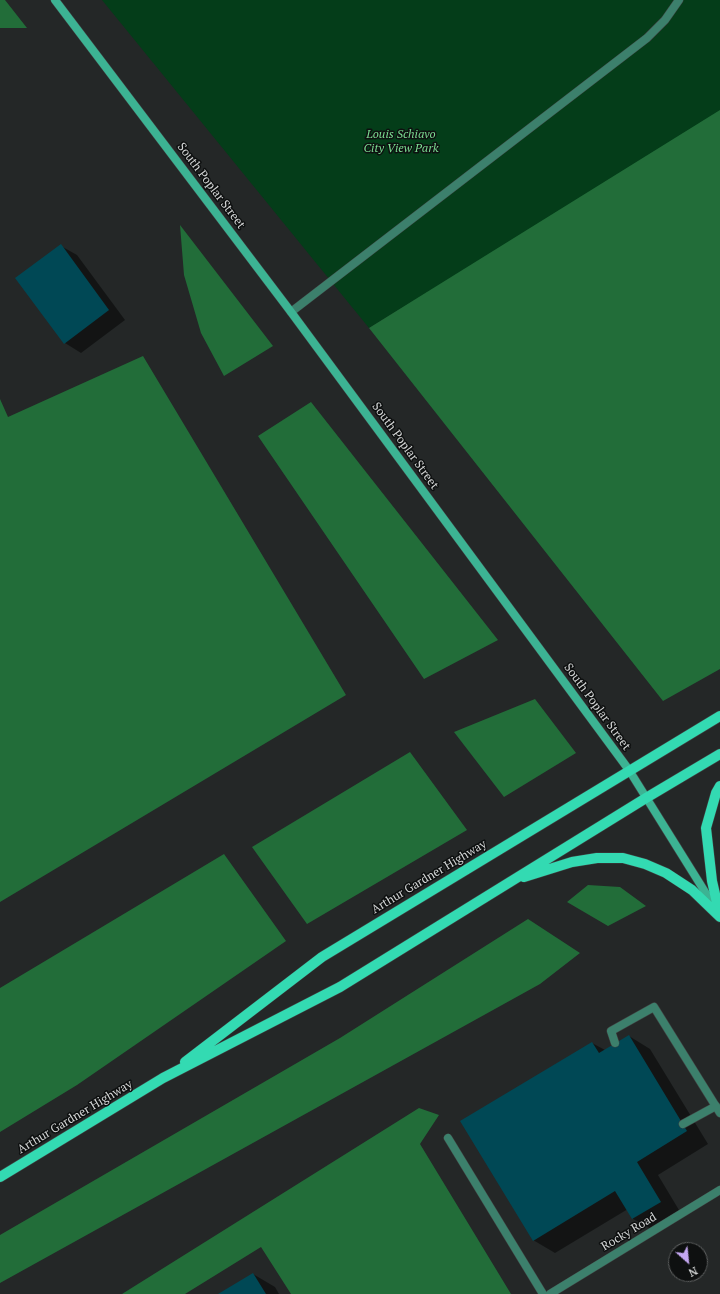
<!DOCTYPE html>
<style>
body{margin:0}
#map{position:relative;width:720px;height:1294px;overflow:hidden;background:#242727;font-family:"PT Serif",serif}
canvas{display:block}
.north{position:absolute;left:668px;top:1242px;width:40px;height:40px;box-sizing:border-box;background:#0e1010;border:1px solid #5d5f5f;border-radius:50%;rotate:153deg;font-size:11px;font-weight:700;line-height:16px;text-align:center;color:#d4d6d6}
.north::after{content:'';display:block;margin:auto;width:14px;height:18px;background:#c4a7f1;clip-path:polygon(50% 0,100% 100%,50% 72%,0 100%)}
</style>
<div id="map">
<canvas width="720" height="1294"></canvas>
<div class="north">N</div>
</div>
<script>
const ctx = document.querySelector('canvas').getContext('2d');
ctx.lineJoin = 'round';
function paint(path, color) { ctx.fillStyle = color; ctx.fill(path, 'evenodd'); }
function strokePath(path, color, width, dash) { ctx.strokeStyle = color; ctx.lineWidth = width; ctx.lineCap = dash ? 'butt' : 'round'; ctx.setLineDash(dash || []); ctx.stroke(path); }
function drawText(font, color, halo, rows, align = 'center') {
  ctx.font = font + ' "PT Serif",serif'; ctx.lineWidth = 3; ctx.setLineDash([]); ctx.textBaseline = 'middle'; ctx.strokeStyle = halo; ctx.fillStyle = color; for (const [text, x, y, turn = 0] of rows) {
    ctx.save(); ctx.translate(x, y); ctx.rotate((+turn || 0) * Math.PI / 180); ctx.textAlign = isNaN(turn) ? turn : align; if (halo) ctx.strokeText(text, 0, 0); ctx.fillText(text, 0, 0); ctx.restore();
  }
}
const green = new Path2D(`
 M 102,0 L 720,0 L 720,114 L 369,328 Z`);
const forest = new Path2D(`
 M 0,0 L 5,0 L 27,28 L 0,28 Z
 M 720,110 L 720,669 L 663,701 L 369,328 Z
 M 180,225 L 273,346 L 224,376 L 201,333 L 184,275 Z
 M 143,356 L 346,695 L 0,902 L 0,399 L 8,417 Z
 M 311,402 L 498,640 L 424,679 L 258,436 Z
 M 535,699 L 576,753 L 504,797 L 454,732 Z
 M 410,752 L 467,830 L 307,924 L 252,847 Z
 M 224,854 L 286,941 L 77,1085 L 0,1132 L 0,988 Z
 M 588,885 L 620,887 L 646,906 L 608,926 L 567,902 Z
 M 528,919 L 580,953 L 540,984 L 0,1283 L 0,1235 L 340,1038 Z
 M 419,1108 L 439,1115 L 420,1144 L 511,1294 L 291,1294 L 261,1247 L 185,1294 L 122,1294 Z`);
const shadow = new Path2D(`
 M 61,246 L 77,255 L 125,320 L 81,353 L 65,343 Z
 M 629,1036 L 650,1049 L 708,1144 L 658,1175 L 682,1215 L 655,1231 L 633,1219 L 628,1209 L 555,1253 L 533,1240 L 592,1043 L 605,1050 Z
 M 253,1274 L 275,1287 L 279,1294 L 220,1294 Z`);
const building = new Path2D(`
 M 61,244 L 109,310 L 64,344 L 15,278 Z
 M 629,1035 L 687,1131 L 637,1162 L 661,1202 L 632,1219 L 615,1191 L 533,1241 L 460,1121 L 592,1042 L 599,1053 Z
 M 253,1273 L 266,1294 L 218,1294 Z`);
const lane = new Path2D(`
 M 291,312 L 647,38 L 665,20 L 679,0
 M 615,1043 L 611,1031 L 654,1007 L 720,1113
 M 683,1124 L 716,1106
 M 448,1138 L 543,1294`);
const street = new Path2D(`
 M 550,1294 L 720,1190`);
const secondary = new Path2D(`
 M 55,0 L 291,312 L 629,770 L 715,908`);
const primary = new Path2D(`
 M 720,786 L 716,793 L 706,828 L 712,881 L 720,916
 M 524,877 L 572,862 L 597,858 L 623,858 L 645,864 L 666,873 L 692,890 L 720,917
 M 185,1062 L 322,957 L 720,716
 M 0,1177 L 163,1078 L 340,987 L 646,798 L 720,754`);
const parkNames = [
 ["Louis Schiavo",401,135],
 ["City View Park",401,149]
];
const streetNames = [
 ["South Poplar Street",211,186,53],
 ["South Poplar Street",405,446,54],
 ["South Poplar Street",597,707,54],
 ["Arthur Gardner Highway",429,877,-31],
 ["Arthur Gardner Highway",75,1117,-31],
 ["Rocky Road",629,1232,-31]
];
paint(green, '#043d19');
paint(forest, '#226d39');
paint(shadow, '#0007');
paint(building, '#004855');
strokePath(lane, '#404343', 9);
strokePath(street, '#404343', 9);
strokePath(secondary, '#404343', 9);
strokePath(primary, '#404343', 11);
strokePath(lane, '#3c806c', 8);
strokePath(street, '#3c806c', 8);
strokePath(secondary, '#3cb393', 8);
strokePath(primary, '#33dab2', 10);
drawText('italic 12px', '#7adb91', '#0e1010', parkNames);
drawText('12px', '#d4d6d6', '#0e1010', streetNames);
</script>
